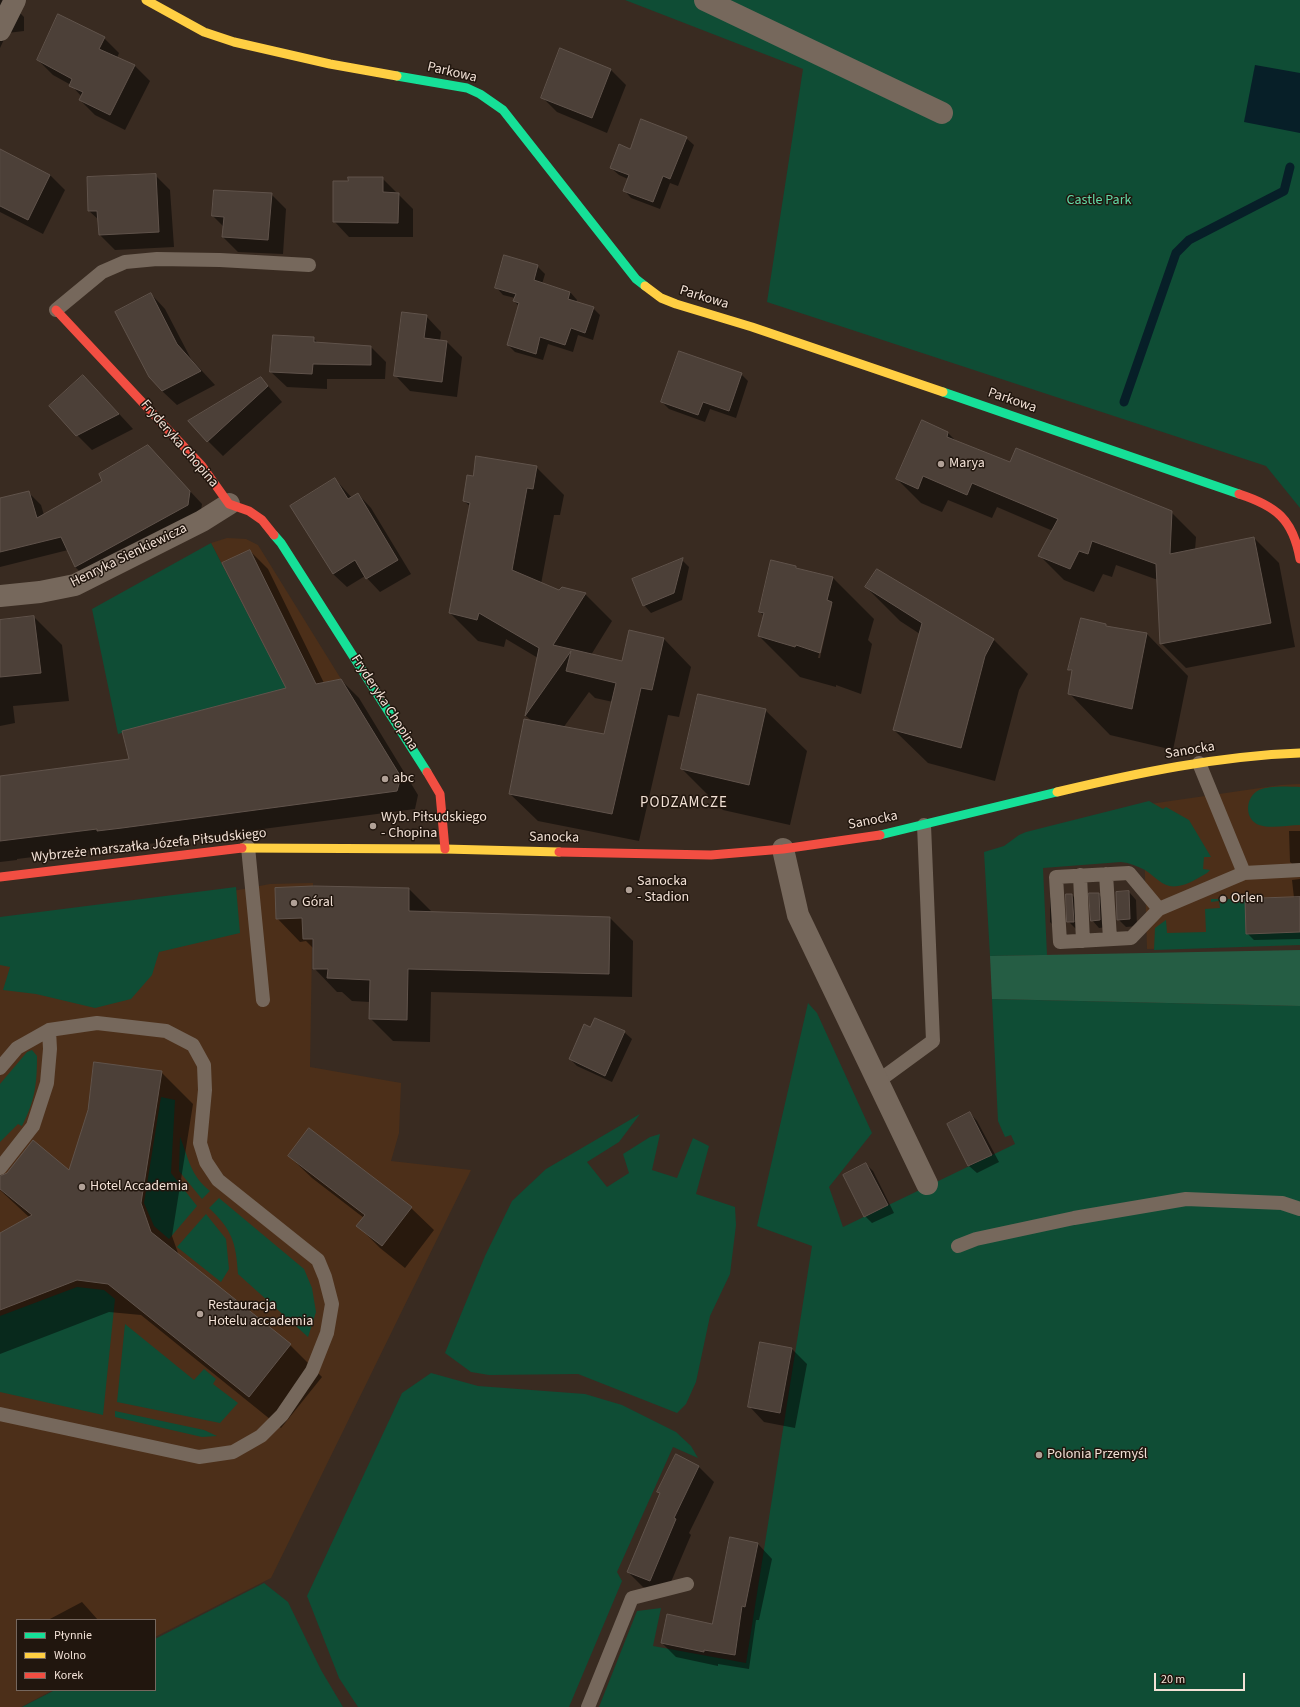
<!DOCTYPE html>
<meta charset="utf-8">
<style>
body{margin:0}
#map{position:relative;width:1300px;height:1707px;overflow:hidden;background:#392b21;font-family:"Source Sans 3",sans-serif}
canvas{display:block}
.legend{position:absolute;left:16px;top:1619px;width:140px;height:72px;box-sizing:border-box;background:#21160e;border:1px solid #75675e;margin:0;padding:5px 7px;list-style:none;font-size:12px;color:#f2e1d6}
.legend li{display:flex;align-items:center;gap:8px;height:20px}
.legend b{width:20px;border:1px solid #75675e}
.scale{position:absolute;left:1154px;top:1673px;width:91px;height:18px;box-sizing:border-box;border:2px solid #f2e1d6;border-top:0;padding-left:5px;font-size:12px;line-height:14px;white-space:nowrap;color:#f2e1d6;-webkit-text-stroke:3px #21160e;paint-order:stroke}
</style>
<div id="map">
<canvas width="1300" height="1707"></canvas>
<ul class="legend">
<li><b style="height:5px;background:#16e098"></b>Płynnie</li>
<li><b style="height:5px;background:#ffcf43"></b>Wolno</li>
<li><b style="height:5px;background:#f24e42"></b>Korek</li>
</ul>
<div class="scale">20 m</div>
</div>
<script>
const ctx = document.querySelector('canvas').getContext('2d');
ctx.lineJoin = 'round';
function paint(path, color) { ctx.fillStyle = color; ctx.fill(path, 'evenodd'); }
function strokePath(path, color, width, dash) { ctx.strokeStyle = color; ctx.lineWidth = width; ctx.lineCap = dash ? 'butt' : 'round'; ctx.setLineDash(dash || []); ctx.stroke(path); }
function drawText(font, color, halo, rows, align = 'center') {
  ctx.font = font + ' "Source Sans 3",sans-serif'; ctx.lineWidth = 3; ctx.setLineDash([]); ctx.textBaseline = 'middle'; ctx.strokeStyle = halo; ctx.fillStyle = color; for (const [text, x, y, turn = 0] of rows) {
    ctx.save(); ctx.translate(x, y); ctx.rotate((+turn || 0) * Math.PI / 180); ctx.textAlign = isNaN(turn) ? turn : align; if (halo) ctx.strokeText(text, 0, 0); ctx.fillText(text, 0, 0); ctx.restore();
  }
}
const built = new Path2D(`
 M 227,538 L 246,539 L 258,545 L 341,679 L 287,690 L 211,543 Z
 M 1300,784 L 1300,945 L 1147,949 L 1143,805 L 1281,785 Z
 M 313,883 L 310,1067 L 401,1083 L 399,1133 L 391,1161 L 471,1170 L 271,1578 L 155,1637 L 155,1620 L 17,1620 L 17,1690 L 53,1690 L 21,1707 L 0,1707 L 0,927 L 169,903 L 270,884 Z`);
const green = new Path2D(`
 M 625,0 L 1300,0 L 1300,508 L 1266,466 L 767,302 L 803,69 Z
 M 211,543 L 287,690 L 244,699 L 118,734 L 92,609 Z
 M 1300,787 L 1300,825 C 1288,825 1271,829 1259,825 C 1244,819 1245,797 1259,790 C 1271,785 1288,787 1300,787 Z
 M 1149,801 L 1163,809 L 1166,807 L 1189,820 L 1211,857 L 1204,857 L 1203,869 L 1210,870 L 1207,873 C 1198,878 1188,885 1178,886 C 1164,889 1156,877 1145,870 C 1137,866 1130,863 1121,862 L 1043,868 L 1047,955 L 990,956 L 984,852 L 1004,846 L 1019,835 L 1026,832 Z
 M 236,887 L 240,933 L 159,952 L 152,975 L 131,999 L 95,1008 L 36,994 L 3,990 L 10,967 L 0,965 L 0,917 Z
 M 1211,899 L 1245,899 L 1246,934 L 1300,932 L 1300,945 L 1154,950 L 1155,928 L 1166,920 L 1167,933 L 1206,932 L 1205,909 L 1220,908 L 1219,901 L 1211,902 Z
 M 992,999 L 1300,1006 L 1300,1707 L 599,1707 L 637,1611 L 661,1608 L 653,1646 L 746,1663 L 812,1246 L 757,1226 L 808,1003 L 817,1013 L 872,1133 L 829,1187 L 843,1227 L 1015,1144 L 1011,1135 L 1005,1137 L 998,1121 Z
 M 32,1050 L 37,1056 C 37,1084 35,1101 22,1126 L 18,1124 L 0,1142 L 0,1084 L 27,1052 Z
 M 161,1097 L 175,1100 L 171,1173 L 197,1206 L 169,1239 L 154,1226 L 144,1203 Z
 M 640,1114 L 619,1142 L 587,1162 L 607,1187 L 629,1173 L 623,1154 L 650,1137 L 660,1134 L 652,1170 L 677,1178 L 693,1138 L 709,1146 L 696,1194 L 735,1207 L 736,1225 L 730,1274 L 710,1316 L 696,1382 L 686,1404 L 677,1413 L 578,1374 L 489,1375 L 471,1372 L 445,1353 L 485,1256 L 512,1201 L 546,1169 Z
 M 180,1137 C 189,1159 190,1175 210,1191 L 202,1199 L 179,1171 Z
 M 219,1198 L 304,1269 L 312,1288 L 316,1312 L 308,1337 L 238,1274 C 236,1242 232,1230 209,1208 Z
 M 206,1214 L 226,1239 L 229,1269 L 221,1282 L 177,1247 Z
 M 77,1287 L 104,1290 L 115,1299 L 103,1415 L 0,1392 L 0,1316 Z
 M 125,1324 L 194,1380 L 204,1369 L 216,1379 L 213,1384 L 238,1403 L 220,1423 L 117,1402 Z
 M 431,1373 L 478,1386 L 585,1394 L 622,1405 L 676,1432 L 691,1446 L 698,1458 L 673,1447 L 617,1572 L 622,1581 L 569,1707 L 358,1707 L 339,1678 L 307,1596 L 402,1393 Z
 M 115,1411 L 204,1430 L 217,1436 L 202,1437 L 115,1417 Z
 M 264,1583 L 288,1602 L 321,1670 L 343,1707 L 22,1707 L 55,1690 L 155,1690 L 155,1639 Z`);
const forest = new Path2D(`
 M 1300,950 L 1300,1006 L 992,999 L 990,956 Z`);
const water = new Path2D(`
 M 1255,65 L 1300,73 L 1300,133 L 1244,122 Z`);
const shadow = new Path2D(`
 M 0,0 L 23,0 L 18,11 L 24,17 L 24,31 L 7,33 L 0,48 Z
 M 104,38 L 119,53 L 117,58 L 135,66 L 150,81 L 125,130 L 95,115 L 80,100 L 82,97 L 71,85 L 53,75 L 38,60 Z
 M 561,50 L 611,70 L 626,85 L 607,133 L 557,112 L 542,97 Z
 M 686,138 L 694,145 L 678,186 L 670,183 L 660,209 L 631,198 L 624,190 L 628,179 L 619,175 L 611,168 L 630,150 Z
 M 0,150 L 50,175 L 65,190 L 43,234 L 0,212 Z
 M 155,175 L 170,190 L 174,247 L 115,250 L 100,235 L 99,220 L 89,211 L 88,178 Z
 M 382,178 L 413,209 L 413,237 L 349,237 L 334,221 Z
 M 271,194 L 286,209 L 283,254 L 238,252 L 223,237 L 224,227 L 213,216 Z
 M 537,266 L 545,274 L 542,284 L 570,292 L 577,300 L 576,303 L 593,308 L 600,315 L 593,340 L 578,335 L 573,352 L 548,344 L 543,360 L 515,352 L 508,345 L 519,306 L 514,301 L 515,298 L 503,295 L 496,287 Z
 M 151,294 L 165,309 L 191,359 L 215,385 L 177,405 L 162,391 Z
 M 426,316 L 441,332 L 440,341 L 447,342 L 462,357 L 457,397 L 410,391 L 395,375 Z
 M 313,338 L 318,343 L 371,347 L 386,362 L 385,379 L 327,379 L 327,389 L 287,387 L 271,372 Z
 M 741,374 L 748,381 L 736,418 L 710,409 L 705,422 L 669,409 L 662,402 Z
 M 261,378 L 282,402 L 223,456 L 208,441 Z
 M 98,391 L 133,429 L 92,450 L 77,435 Z
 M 922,421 L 948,433 L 957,442 L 1011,463 L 1171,512 L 1196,537 L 1195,550 L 1254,538 L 1279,563 L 1295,647 L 1186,668 L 1161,643 L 1158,580 L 1116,565 L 1112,577 L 1103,574 L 1094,592 L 1064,580 L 1040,556 L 1053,531 L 997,507 L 992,518 L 948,500 L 942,512 L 921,503 L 897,479 Z
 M 160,459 L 202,504 L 200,517 L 88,579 L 75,567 L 68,550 L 0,567 L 0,499 L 28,492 L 41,505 L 44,515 Z
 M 536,467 L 564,495 L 560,515 L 554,515 L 541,584 L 559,591 L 585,594 L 612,621 L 591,655 L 622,662 L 664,639 L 691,667 L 679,717 L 668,715 L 639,841 L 538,821 L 510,794 L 532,721 L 526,716 L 538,658 L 506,639 L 504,647 L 478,641 L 450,613 L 471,507 L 464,501 L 474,477 ZM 589,692 L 595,698 L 613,702 L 604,736 L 563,728 Z
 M 335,479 L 352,498 L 358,494 L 371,508 L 411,574 L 380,592 L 365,576 L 347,587 L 333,574 L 292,506 Z
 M 250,551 L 268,569 L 324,683 L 341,680 L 359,698 L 418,795 L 415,809 L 141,845 L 116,848 L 114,847 L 17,859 L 17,860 L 0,862 L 0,777 L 130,760 L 288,689 Z
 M 682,560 L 689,567 L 682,600 L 651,613 L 644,605 Z
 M 796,567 L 799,569 L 833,578 L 874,619 L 868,640 L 872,644 L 861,694 L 836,685 L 836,687 L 800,677 L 759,636 L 764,616 L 760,612 ZM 830,605 L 832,605 L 820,658 L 818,658 Z
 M 877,570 L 994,640 L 1028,674 L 1019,690 L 995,781 L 928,763 L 894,730 L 920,634 L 900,621 L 866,587 Z
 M 34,617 L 62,645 L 69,701 L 13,706 L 15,723 L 0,726 L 0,621 Z
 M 1106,625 L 1108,627 L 1147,634 L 1188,676 L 1173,750 L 1110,735 L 1069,693 L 1073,673 L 1070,670 Z
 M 765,710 L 807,751 L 790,825 L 723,810 L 682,769 Z
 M 1289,831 L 1300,831 L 1300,869 L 1298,869 L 1290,862 Z
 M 1300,879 L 1300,939 L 1254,940 L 1247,933 L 1294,898 L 1292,880 Z
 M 409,889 L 432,912 L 610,918 L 633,941 L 632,997 L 431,992 L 430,1042 L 393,1041 L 370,1018 L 370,1002 L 352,1001 L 342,992 L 337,992 L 314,968 L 314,949 L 306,941 L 300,942 L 277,918 Z
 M 1129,892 L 1136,900 L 1137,926 L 1126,927 L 1118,919 Z
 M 1098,894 L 1106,901 L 1107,927 L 1099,928 L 1092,920 Z
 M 1072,895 L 1079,902 L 1076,929 L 1068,921 Z
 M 1050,897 L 1056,903 L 1057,929 L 1050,922 Z
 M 624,1032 L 632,1039 L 612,1082 L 577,1066 L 570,1059 Z
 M 161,1072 L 193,1104 L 172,1236 L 179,1256 L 290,1345 L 322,1377 L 281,1428 L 141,1315 L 109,1312 L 0,1354 L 0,1234 L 29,1217 L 0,1190 L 0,1173 L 4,1177 L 69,1172 Z
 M 970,1113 L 977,1121 L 999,1162 L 977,1173 L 969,1166 L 948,1124 Z
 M 309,1130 L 411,1208 L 434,1230 L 405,1268 L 380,1248 L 358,1226 L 364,1218 L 312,1178 L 289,1156 Z
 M 866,1164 L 873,1171 L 894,1213 L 872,1223 L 865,1216 Z
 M 792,1349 L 807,1364 L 795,1428 L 764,1422 L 749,1406 Z
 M 676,1456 L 699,1467 L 714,1482 L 689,1533 L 691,1535 L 665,1596 L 643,1587 L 628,1572 L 661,1494 L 659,1492 Z
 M 731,1539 L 758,1544 L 772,1559 L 759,1620 L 756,1620 L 749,1669 L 718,1664 L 718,1666 L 676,1657 L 662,1643 L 713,1625 Z
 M 82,1602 L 98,1620 L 48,1620 Z`);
const stream = new Path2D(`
 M 1124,402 L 1176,253 L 1189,240 L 1284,191 L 1290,167`);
const building = new Path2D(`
 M 58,14 L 105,37 L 99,49 L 135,65 L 110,115 L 79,100 L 83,92 L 69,86 L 72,79 L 37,60 Z
 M 560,48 L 611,69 L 592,118 L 541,98 Z
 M 641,119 L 687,137 L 670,179 L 663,176 L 653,202 L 623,191 L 629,175 L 610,168 L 619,144 L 630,149 Z
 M 0,149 L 50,175 L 28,220 L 0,206 Z
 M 156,174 L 159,232 L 99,235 L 97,211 L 88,211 L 87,177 Z
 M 348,177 L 383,177 L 383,192 L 399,193 L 398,223 L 333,222 L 333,181 L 348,181 Z
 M 214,190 L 272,193 L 268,240 L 222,237 L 224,217 L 212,216 Z
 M 504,255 L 538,265 L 534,280 L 570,292 L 568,299 L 594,307 L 585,333 L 571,328 L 565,345 L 540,337 L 536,354 L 507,345 L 519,303 L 513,301 L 516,294 L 495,288 Z
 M 151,293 L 177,344 L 201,371 L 162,391 L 149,377 L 115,312 Z
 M 402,312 L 427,315 L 424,338 L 447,341 L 442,382 L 394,376 Z
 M 273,335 L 314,337 L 314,342 L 371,346 L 371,365 L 313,364 L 312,374 L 270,372 Z
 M 679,351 L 742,373 L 729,411 L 703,402 L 698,415 L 661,402 Z
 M 83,375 L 119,414 L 76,436 L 49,406 Z
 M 261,377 L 268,386 L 207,442 L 188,421 Z
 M 922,420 L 948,432 L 947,437 L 1010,462 L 1016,448 L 1172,511 L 1170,554 L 1254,537 L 1271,623 L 1160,644 L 1156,564 L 1092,541 L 1088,554 L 1079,551 L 1070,569 L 1038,556 L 1058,519 L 972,483 L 967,495 L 923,476 L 918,489 L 896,479 Z
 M 148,445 L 190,491 L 188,505 L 75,567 L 61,537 L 0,552 L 0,498 L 29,491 L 37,518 L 102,481 L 99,474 Z
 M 476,456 L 537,466 L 533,489 L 527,488 L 512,570 L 559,590 L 562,587 L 586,593 L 553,645 L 622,661 L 629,630 L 664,638 L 652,690 L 641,688 L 612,814 L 509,794 L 524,719 L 604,734 L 616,683 L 566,671 L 571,651 L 525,716 L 539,648 L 479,613 L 477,620 L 449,613 L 470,503 L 463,501 L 467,475 L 473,476 Z
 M 335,478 L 348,499 L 358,493 L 398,560 L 366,579 L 355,560 L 333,574 L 290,506 Z
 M 250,550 L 316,684 L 341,679 L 401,777 L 397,791 L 122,828 L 97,831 L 97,829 L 0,841 L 0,776 L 129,759 L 122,731 L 286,688 L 222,563 Z
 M 683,558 L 674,593 L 643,606 L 632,579 Z
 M 771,560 L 796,566 L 796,568 L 833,577 L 827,600 L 832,602 L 820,653 L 796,645 L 795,647 L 758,636 L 764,613 L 759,612 Z
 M 877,569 L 994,639 L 985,656 L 961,748 L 893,730 L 922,623 L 865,587 Z
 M 34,616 L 41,673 L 0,677 L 0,620 Z
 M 1081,618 L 1106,624 L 1106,626 L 1147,633 L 1132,709 L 1068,694 L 1072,670 L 1068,670 Z
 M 698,694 L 766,709 L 749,785 L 681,769 Z
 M 314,886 L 409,888 L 409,911 L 610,917 L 609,974 L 408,969 L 407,1020 L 369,1019 L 370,980 L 327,978 L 328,969 L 313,969 L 313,939 L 303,939 L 302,918 L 276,919 L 275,888 Z
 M 1129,891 L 1130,919 L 1117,920 L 1116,892 Z
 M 1089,893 L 1099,893 L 1100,920 L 1091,921 Z
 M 1066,894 L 1072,894 L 1074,922 L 1067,922 Z
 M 1300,897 L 1300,932 L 1246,934 L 1245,899 Z
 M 595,1018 L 625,1031 L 605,1076 L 569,1059 L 584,1024 L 590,1027 Z
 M 94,1062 L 162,1071 L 141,1203 L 151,1232 L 291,1344 L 249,1397 L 108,1284 L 77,1280 L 0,1310 L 0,1233 L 32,1215 L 0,1189 L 0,1176 L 7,1173 L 33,1140 L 69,1170 L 88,1110 Z
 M 970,1112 L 992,1155 L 968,1166 L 947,1124 Z
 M 309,1128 L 412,1207 L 382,1246 L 356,1226 L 365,1215 L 288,1156 Z
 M 866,1163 L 888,1205 L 864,1217 L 843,1175 Z
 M 760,1342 L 792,1348 L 780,1413 L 748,1407 Z
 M 676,1454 L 699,1466 L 674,1518 L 676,1519 L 650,1581 L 627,1572 L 660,1493 L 657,1492 Z
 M 730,1537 L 758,1543 L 745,1607 L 742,1606 L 735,1655 L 704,1650 L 704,1652 L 661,1643 L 667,1614 L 712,1624 Z`);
const lane = new Path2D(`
 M 56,310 L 102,272 L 125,262 L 157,259 L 220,260 L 309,265
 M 1199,763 L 1244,873 L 1300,870
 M 248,847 L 263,1000
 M 1106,874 L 1110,939
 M 1080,875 L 1083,941
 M 1159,909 L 1129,873 L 1056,877 L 1060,942 L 1131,938 L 1159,909 L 1244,873
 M 0,1068 L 17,1048 L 49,1030 L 97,1023 L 166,1031 L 193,1045 L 204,1065 L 205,1090 L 200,1143 L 206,1162 L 218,1180 L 318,1260 L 325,1277 L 332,1304 L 327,1333 L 312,1371 L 282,1415 L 261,1436 L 233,1452 L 199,1457 L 0,1414
 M 877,1082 L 933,1041 L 924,825
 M 0,1168 L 33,1126 L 47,1083 L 50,1049 L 49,1030
 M 958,1246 L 976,1239 L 1074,1218 L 1186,1199 L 1282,1203 L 1300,1209
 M 588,1707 L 632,1598 L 687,1584`);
const street = new Path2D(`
 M 705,0 L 942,113
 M 0,30 L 15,0
 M 0,596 L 40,592 L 75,585 L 202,521 L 229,504
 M 783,849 L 798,915 L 927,1184`);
const fast = new Path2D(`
 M 397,76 L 467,88 L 480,94 L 503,110 L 636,279 L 645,286
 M 943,392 L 1239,494
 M 274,535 L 281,543 L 427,772
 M 880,835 L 1057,792`);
const slow = new Path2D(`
 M 146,0 L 204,32 L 234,42 L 330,64 L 397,76
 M 645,286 L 661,298 L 676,304 L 752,327 L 943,392
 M 1057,792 C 1137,773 1218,756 1300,753
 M 242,848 L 445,849 L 559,852`);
const jam = new Path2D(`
 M 56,310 L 202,466 L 229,504 L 249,511 L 262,520 L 274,535
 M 1239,494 C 1276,506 1293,519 1300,559
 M 427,772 L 440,794 L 445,849
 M 559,852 L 711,855 L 783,849 L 880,835
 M 0,877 L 242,848`);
const markers = [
 [941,464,4,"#b1a197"],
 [385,779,4,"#b1a197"],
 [373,826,4,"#b1a197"],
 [629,890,4,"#b1a197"],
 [1223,899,4,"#b1a197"],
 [294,903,4,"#b1a197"],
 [82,1187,4,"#b1a197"],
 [200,1314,4,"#b1a197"],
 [1039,1455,4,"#b1a197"]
];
const streetNames = [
 ["Parkowa",452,73,13],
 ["Parkowa",704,298,17],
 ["Parkowa",1012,401,19],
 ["Fryderyka Chopina",179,444,49],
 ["Henryka Sienkiewicza",129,556,-26],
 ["Fryderyka Chopina",384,703,57],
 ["Sanocka",1190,751,-9],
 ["Sanocka",873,821,-11],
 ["Sanocka",554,838,1],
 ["Wybrzeże marszałka Józefa Piłsudskiego",149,846,-6]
];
const parkNames = [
 ["Castle Park",1099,201]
];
const poiNames = [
 ["Marya",949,464],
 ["abc",393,779],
 ["Wyb. Piłsudskiego",381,818],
 ["- Chopina",381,834],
 ["Sanocka",637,882],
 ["- Stadion",637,898],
 ["Orlen",1231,899],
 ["Góral",302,903],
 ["Hotel Accademia",90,1187],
 ["Restauracja",208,1306],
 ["Hotelu accademia",208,1322],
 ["Polonia Przemyśl",1047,1455]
];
const neighbourhoodNames = [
 ["PODZAMCZE",684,804]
];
paint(built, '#4c2f19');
paint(green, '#0f4d35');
paint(forest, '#255d44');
paint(water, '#071f28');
paint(shadow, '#0007');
strokePath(stream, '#071f28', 9);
paint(building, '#4c4038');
strokePath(building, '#60534b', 1);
strokePath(lane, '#76685c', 14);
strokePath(street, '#76685c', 22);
strokePath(fast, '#16e098', 9);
strokePath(slow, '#ffcf43', 9);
strokePath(jam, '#f24e42', 9);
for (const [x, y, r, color] of markers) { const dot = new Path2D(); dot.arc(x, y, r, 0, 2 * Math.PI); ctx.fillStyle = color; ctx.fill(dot); strokePath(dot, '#21160e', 1.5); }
drawText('14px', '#f2e1d6', '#21160e', streetNames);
drawText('14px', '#63dba8', '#21160e', parkNames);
drawText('14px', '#f2e1d6', '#21160e', poiNames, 'left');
ctx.letterSpacing = '1px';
drawText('15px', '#f2e1d6', '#21160e', neighbourhoodNames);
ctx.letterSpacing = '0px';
</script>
